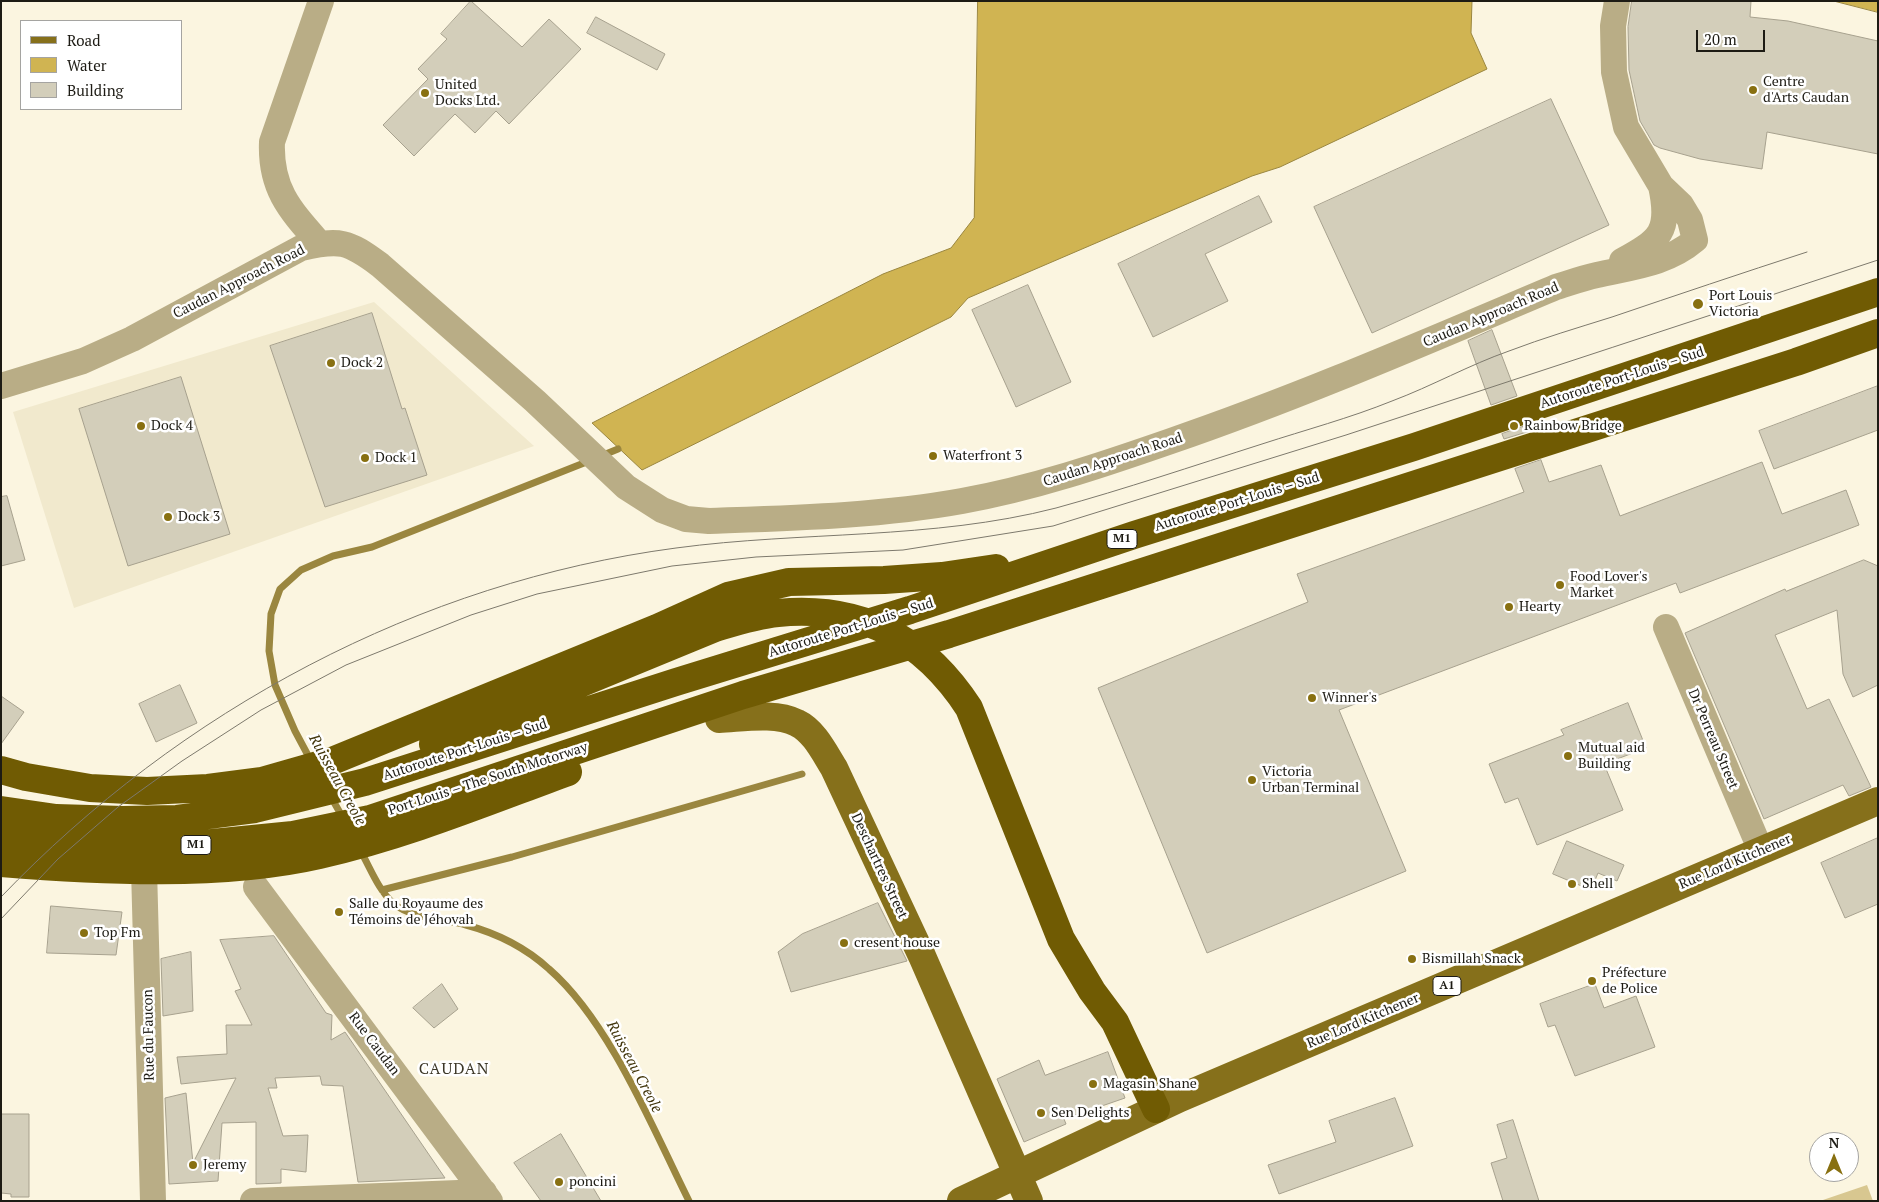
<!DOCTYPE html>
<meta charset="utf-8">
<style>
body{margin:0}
#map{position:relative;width:1879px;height:1202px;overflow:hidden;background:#fbf5e0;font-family:"PT Serif",serif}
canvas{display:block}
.frame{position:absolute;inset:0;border:2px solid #1d1b14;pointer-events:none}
.legend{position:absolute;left:20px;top:20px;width:162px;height:90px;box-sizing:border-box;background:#fff;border:1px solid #a5a4a1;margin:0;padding:6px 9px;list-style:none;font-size:15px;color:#1d1b14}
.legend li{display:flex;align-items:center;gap:10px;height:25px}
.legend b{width:25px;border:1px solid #a5a4a1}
.north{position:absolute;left:1809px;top:1132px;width:50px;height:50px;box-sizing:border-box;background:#fff;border:1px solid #a5a4a1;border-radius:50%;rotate:0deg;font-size:14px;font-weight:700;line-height:20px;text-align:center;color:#1d1b14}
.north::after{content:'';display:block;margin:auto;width:18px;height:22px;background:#887011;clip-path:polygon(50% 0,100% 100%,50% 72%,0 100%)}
.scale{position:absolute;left:1696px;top:30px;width:69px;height:22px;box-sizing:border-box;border:2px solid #1d1b14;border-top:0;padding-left:6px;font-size:15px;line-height:18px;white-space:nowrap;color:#1d1b14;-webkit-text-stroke:4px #fff;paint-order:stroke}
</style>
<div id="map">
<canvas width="1879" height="1202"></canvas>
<div class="frame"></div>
<ul class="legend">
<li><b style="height:6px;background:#86701b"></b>Road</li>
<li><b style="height:14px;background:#d0b452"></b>Water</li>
<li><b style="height:14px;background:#d3ceba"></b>Building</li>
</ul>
<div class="north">N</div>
<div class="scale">20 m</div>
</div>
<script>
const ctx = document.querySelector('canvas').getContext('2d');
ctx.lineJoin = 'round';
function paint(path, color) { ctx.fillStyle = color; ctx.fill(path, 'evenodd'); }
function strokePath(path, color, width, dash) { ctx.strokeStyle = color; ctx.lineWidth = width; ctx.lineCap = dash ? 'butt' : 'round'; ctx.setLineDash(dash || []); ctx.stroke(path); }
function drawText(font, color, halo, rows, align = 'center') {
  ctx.font = font + ' "PT Serif",serif'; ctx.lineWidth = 5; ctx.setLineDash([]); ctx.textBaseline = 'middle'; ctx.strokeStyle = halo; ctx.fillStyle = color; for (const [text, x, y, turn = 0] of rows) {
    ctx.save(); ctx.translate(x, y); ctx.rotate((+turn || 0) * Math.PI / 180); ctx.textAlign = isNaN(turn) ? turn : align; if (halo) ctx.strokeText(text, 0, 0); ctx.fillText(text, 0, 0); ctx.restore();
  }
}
const built = new Path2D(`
 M 374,302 L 534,446 L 74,608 L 13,412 Z`);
const green = new Path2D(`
 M 1867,1185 L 1873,1201 L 1820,1201 Z`);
const water = new Path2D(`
 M 978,1 L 1472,1 L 1471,33 L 1487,69 L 1280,167 L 1252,176 L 968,298 L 951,317 L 642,470 L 592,423 L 883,274 L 951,248 L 974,218 Z
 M 1834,1 L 1878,1 L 1878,12 Z`);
const stream = new Path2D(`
 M 601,456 L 618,449
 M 311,761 L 295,731 L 275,685 L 269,651 L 271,614 L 280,589 L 301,570 L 333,556 L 372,547 L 589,461
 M 331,797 L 343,818
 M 360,850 C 370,867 378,890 394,904 C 413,919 443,919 466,925 C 496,933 526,948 549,969 C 610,1022 653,1129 689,1201
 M 382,890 L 512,857 L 802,774`);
const building = new Path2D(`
 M 471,1 L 522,47 L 549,19 L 581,49 L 509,124 L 496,111 L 475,133 L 455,114 L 414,156 L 383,125 L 428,79 L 418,69 L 447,39 L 441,34 Z
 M 1632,1 L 1751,1 L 1750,17 L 1788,21 L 1878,41 L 1878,154 L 1767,132 L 1762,169 L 1700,159 L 1660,148 L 1654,145 L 1640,121 L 1629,70 L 1628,27 Z
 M 596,17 L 665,54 L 657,70 L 587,33 Z
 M 1551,99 L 1609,225 L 1372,333 L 1314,207 Z
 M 1259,196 L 1272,222 L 1205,254 L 1228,301 L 1153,337 L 1118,264 Z
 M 1028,285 L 1071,382 L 1016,407 L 972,310 Z
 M 372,313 L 402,409 L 405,408 L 427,475 L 325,507 L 270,346 Z
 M 1492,330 L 1517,396 L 1491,405 L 1468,341 Z
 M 181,377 L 230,534 L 128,566 L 79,409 Z
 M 1878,386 L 1878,430 L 1774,469 L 1759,431 Z
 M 1528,425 L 1530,431 L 1504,439 L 1502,434 Z
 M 1541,460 L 1549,482 L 1601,465 L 1620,516 L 1762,462 L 1782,514 L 1846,490 L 1859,525 L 1680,593 L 1676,583 L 1339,710 L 1406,871 L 1207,953 L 1098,688 L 1308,602 L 1297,574 L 1524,492 L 1515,469 Z
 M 7,496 L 25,560 L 1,566 L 1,497 Z
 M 1864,560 L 1878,566 L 1878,685 L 1853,697 L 1843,674 L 1837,610 L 1775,635 L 1807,709 L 1829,699 L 1871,787 L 1849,796 L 1843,785 L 1764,819 L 1685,633 L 1785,589 L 1786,591 Z
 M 180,685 L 197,723 L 156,742 L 139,704 Z
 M 1,696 L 24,712 L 1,744 Z
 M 1628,703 L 1646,748 L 1604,764 L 1623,810 L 1537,845 L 1518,798 L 1505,803 L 1489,764 L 1564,735 L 1561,730 Z
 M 1878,838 L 1878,904 L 1845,918 L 1821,863 Z
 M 1567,841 L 1624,865 L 1617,881 L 1598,873 L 1591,890 L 1553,874 Z
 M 878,903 L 907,961 L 791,992 L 778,952 L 802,934 Z
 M 51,906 L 122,912 L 116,955 L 47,953 Z
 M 274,936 L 326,1013 L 332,1015 L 331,1040 L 345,1032 L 445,1178 L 358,1182 L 343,1086 L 322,1085 L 320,1076 L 275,1078 L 277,1088 L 268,1088 L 283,1136 L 308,1135 L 306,1172 L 281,1169 L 281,1183 L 256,1184 L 256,1122 L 222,1123 L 218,1181 L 169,1184 L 165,1098 L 186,1093 L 193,1163 L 236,1078 L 181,1084 L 177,1057 L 227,1054 L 226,1025 L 252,1025 L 235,991 L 241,989 L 220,940 Z
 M 191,952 L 193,1011 L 163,1016 L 161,959 Z
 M 442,984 L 458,1009 L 434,1028 L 413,1008 Z
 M 1595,984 L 1604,1008 L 1636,996 L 1655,1047 L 1575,1076 L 1555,1025 L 1548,1027 L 1540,1004 Z
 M 1108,1052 L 1125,1098 L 1064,1119 L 1066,1124 L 1024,1142 L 997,1079 L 1039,1060 L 1045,1075 Z
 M 1395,1098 L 1413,1146 L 1279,1194 L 1268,1165 L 1336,1142 L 1329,1121 Z
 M 1,1114 L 29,1114 L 29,1197 L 11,1197 L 11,1194 L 1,1193 Z
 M 1513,1120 L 1539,1201 L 1503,1201 L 1491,1163 L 1507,1158 L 1497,1125 Z
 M 561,1134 L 601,1201 L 541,1201 L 514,1163 Z`);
const minor = new Path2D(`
 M 320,244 C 290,210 270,189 272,142 L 321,1
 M 1622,261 C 1660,240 1671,232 1661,186
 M 1,386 L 83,361 L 132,339 L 301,248 C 340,239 348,241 380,265 L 535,401 L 626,487 L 662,510 L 686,519 L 709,521 C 793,518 879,516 962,501 C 1034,488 1102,465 1171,441 C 1302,396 1428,341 1556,287 C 1569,283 1583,278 1597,275 C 1632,267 1667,264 1695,240 L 1690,220 L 1681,205 L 1661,186 L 1626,127 L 1614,72 L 1613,26 L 1617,1
 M 1666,627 L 1761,851
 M 144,869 L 153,1201
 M 256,887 L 490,1201
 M 253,1201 L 484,1192`);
const major = new Path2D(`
 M 719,719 C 743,718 775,712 797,723 C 814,731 824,752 834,768 L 922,956 L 1029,1201
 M 961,1201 L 1180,1098 L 1878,801`);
const highway = new Path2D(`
 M 433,744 L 715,628 C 735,622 756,615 778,613 C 862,605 924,639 969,708 L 1061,939 L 1092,991 L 1115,1022 L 1156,1109
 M 1,770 L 26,777 L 90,788 L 147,791 L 208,788 L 262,781 L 332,761 L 657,628 L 728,596 L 789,582 L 884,580 L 942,576 L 996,568
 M 1,810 L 56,818 L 123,820 L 177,819 L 255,809 L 365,782 L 676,682 L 910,610 L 1134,535 L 1414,447 L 1878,292
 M 1,836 L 60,843 L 182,846 L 293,835 L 370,819 L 743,695 L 949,634 L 1796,362 L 1878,333
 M 1,863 C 100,871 223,877 319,855 C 404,836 486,802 568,772`);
const tram = new Path2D(`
 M 1,897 C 180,710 419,582 676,548 C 802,531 932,540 1056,508 C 1125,489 1193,466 1262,444 C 1305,430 1350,418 1392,401 C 1432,386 1469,365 1509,351 C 1543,338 1577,328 1612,317 C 1677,295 1742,273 1807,252
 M 1,919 L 58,859 L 118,807 L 182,761 L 261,710 L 346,665 L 471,615 L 537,594 L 672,566 L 756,557 L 903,550 L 1053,526 L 1346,435 L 1878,260`);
const markers = [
 [1753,90,5,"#887011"],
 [425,93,5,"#887011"],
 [1698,304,6,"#887011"],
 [331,363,5,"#887011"],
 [141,426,5,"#887011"],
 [1514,426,5,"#887011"],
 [933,456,5,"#887011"],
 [365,458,5,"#887011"],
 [168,517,5,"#887011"],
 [1560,585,5,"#887011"],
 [1509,607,5,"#887011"],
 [1312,698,5,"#887011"],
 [1568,756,5,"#887011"],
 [1252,780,5,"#887011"],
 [1572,884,5,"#887011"],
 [339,912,5,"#887011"],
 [84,933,5,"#887011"],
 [844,943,5,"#887011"],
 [1412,959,5,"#887011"],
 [1592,981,5,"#887011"],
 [1093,1084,5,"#887011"],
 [1041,1113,5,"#887011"],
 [193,1165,5,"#887011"],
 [559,1182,5,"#887011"]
];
const shields = [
 [1122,539,30],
 [196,845,30],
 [1447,986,28]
];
const shieldNames = [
 ["M1",1122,539],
 ["M1",196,845],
 ["A1",1447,986]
];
const poiNames = [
 ["Centre",1763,82],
 ["d'Arts Caudan",1763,98],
 ["United",435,85],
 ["Docks Ltd.",435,101],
 ["Port Louis",1709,296],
 ["Victoria",1709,312],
 ["Dock 2",341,363],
 ["Dock 4",151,426],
 ["Rainbow Bridge",1524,426],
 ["Waterfront 3",943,456],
 ["Dock 1",375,458],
 ["Dock 3",178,517],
 ["Food Lover's",1570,577],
 ["Market",1570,593],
 ["Hearty",1519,607],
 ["Winner's",1322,698],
 ["Mutual aid",1578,748],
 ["Building",1578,764],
 ["Victoria",1262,772],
 ["Urban Terminal",1262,788],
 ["Shell",1582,884],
 ["Salle du Royaume des",349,904],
 ["Témoins de Jéhovah",349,920],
 ["Top Fm",94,933],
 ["cresent house",854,943],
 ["Bismillah Snack",1422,959],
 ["Préfecture",1602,973],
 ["de Police",1602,989],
 ["Magasin Shane",1103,1084],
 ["Sen Delights",1051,1113],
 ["Jeremy",203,1165],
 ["poncini",569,1182]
];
const streetNames = [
 ["Caudan Approach Road",239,282,-27],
 ["Caudan Approach Road",1491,315,-23],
 ["Autoroute Port-Louis – Sud",1622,378,-18],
 ["Caudan Approach Road",1113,460,-18],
 ["Autoroute Port-Louis – Sud",1237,502,-17],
 ["Autoroute Port-Louis – Sud",851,628,-17],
 ["Dr Perreau Street",1713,739,67],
 ["Autoroute Port-Louis – Sud",465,750,-18],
 ["Port Louis – The South Motorway",488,779,-18],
 ["Rue Lord Kitchener",1735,862,-23],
 ["Deschartres Street",879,866,65],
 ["Rue Lord Kitchener",1363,1021,-23],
 ["Rue du Faucon",149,1035,-91],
 ["Rue Caudan",374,1044,53]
];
const waterNames = [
 ["Ruisseau Creole",337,780,61],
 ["Ruisseau Creole",634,1067,62]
];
const quarterNames = [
 ["CAUDAN",454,1069]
];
paint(built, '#f1e9cd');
paint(green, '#d8c790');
paint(water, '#d0b452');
strokePath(water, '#9a863f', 1);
strokePath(stream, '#9a863f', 7);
paint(building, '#d3ceba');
strokePath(building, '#a7a18e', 1);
strokePath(minor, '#b9ad86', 26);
strokePath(major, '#86701b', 28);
strokePath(highway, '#705b03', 28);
strokePath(tram, '#7d796c', 1);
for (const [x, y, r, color] of markers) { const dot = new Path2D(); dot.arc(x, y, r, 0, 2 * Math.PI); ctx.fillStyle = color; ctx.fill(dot); strokePath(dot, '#fff', 2); }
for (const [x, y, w] of shields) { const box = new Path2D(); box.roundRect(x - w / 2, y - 9.5, w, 19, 4); ctx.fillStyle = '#fff'; ctx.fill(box); strokePath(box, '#1d1b14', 1); }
drawText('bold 12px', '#1d1b14', null, shieldNames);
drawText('14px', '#1d1b14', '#fff', poiNames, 'left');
drawText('14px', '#1d1b14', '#fff', streetNames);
drawText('italic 15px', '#42360c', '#fff', waterNames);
ctx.letterSpacing = '1px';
drawText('16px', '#3c3727', '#fff', quarterNames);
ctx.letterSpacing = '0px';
</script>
